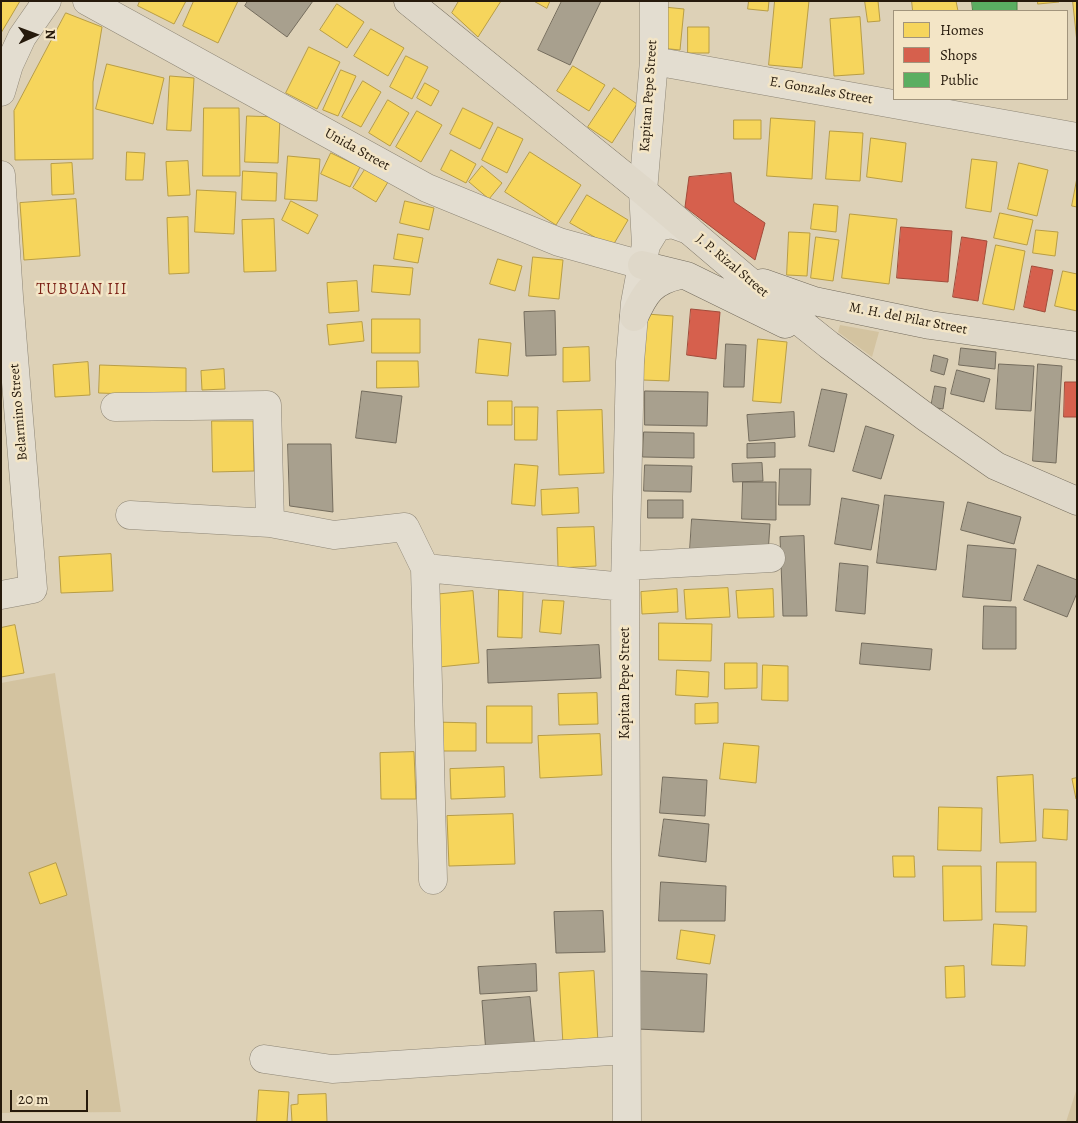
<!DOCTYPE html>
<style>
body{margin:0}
#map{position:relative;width:1078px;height:1123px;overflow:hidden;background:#ddd1b7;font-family:Alegreya,serif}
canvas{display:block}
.frame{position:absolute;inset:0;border:2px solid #261a0c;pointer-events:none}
.legend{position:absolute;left:893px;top:10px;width:175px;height:90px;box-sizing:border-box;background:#f3e5c6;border:1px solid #a1947c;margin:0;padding:6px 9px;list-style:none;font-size:15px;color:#261a0c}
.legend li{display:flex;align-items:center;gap:10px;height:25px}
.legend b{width:25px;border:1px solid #a1947c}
.north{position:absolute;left:10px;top:10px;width:50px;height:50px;-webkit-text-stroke:4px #f3e5c6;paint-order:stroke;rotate:88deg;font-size:14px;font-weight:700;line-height:20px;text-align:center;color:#261a0c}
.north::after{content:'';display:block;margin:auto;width:18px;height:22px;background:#261a0c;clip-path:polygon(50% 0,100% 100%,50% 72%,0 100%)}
.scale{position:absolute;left:10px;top:1090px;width:78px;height:22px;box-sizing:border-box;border:2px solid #261a0c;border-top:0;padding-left:6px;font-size:15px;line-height:18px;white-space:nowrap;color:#261a0c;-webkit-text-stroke:4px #f3e5c6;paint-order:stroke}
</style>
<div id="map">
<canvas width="1078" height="1123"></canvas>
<div class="frame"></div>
<ul class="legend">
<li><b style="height:14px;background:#f6d55c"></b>Homes</li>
<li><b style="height:14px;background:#d6604d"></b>Shops</li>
<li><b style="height:14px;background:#5aae61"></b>Public</li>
</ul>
<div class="north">N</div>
<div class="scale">20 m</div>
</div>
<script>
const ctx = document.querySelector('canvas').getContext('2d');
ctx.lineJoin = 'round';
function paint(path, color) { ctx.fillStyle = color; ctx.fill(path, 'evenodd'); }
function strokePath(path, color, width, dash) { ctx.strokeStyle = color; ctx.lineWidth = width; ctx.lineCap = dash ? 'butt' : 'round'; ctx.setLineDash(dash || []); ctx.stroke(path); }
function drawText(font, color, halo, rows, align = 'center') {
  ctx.font = font + ' Alegreya,serif'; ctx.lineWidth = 5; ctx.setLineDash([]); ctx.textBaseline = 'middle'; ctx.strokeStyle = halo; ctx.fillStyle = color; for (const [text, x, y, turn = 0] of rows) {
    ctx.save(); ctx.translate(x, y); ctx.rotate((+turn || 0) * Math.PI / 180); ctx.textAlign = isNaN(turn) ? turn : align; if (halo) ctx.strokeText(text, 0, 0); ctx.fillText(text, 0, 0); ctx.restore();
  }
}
const green = new Path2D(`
 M 840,325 L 879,332 L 872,357 L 838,332 Z
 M 55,673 L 121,1112 L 1,1113 L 1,683 Z
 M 1077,1088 L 1077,1122 L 1066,1122 Z`);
const homes = new Path2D(`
 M 1,1 L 20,1 L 1,33 Z
 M 140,1 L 186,1 L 174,24 L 138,6 Z
 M 194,1 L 238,1 L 218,43 L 183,26 Z
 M 459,1 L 501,1 L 478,37 L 452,13 Z
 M 534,1 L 550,1 L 547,8 Z
 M 749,1 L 769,1 L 768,11 L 748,9 Z
 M 775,1 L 809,1 L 802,68 L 769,65 Z
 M 865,1 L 878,1 L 880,21 L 868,22 Z
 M 912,1 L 956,1 L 958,11 L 913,11 Z
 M 1038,1 L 1059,1 L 1059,2 L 1038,4 Z
 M 1073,1 L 1077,1 L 1077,42 Z
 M 337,4 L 364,22 L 347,48 L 320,30 Z
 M 664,7 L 684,9 L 680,50 L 660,48 Z
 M 66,13 L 102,27 L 93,82 L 93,159 L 15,160 L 14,111 Z
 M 860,17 L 864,74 L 834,76 L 830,19 Z
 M 688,27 L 709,27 L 709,53 L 688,53 Z
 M 371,29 L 404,48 L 388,76 L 354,56 Z
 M 309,47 L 340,62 L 317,109 L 286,93 Z
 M 406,56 L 428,67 L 412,99 L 390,87 Z
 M 107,64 L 164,78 L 153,124 L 96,109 Z
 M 573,66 L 605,85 L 589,111 L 557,91 Z
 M 341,70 L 356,76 L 338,116 L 323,110 Z
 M 170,76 L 194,78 L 191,131 L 167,130 Z
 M 363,81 L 381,92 L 361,127 L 342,117 Z
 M 425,83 L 439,91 L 431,106 L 417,98 Z
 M 614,88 L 637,104 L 612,143 L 588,127 Z
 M 388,100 L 409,113 L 390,146 L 369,133 Z
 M 204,108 L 239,108 L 240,176 L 203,176 Z
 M 463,108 L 493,123 L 480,149 L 450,134 Z
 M 417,111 L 442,125 L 421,162 L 396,147 Z
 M 247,116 L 280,117 L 278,163 L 245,162 Z
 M 771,118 L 815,121 L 812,179 L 767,176 Z
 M 734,120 L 761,120 L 761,139 L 734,139 Z
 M 498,127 L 523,139 L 507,173 L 482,160 Z
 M 830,131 L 863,133 L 860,181 L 826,179 Z
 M 871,138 L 906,143 L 902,182 L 867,177 Z
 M 451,150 L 476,164 L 466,183 L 441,170 Z
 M 127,152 L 145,153 L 143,180 L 126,180 Z
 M 530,152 L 581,185 L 556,225 L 505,192 Z
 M 331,153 L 360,167 L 350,187 L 321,174 Z
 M 288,156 L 320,159 L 317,201 L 285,199 Z
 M 972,159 L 997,162 L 991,212 L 966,208 Z
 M 188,161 L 190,195 L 168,196 L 166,162 Z
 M 72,163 L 74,194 L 52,195 L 51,164 Z
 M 1019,163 L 1048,170 L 1037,216 L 1008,209 Z
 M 482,166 L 502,183 L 489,199 L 469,182 Z
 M 366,168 L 388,182 L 376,202 L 353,188 Z
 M 243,171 L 277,173 L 276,201 L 242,200 Z
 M 1077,178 L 1077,207 L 1072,206 Z
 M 197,190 L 236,192 L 234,234 L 195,232 Z
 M 587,195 L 628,220 L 612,247 L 570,223 Z
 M 76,199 L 80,256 L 24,260 L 20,203 Z
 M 291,201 L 318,215 L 308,234 L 282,220 Z
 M 405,201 L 434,208 L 429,230 L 400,223 Z
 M 814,204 L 838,206 L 836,232 L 811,229 Z
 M 1000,213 L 1033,220 L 1027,245 L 994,238 Z
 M 850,214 L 897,219 L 889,284 L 842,278 Z
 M 188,217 L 189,273 L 169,274 L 167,218 Z
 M 274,219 L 276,271 L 244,272 L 242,220 Z
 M 1036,230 L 1058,232 L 1055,256 L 1033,253 Z
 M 789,232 L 810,233 L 807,276 L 787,275 Z
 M 398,234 L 423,238 L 418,263 L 394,259 Z
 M 816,237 L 839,240 L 833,281 L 811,278 Z
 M 996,245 L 1025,251 L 1014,310 L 983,304 Z
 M 533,257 L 563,260 L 559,299 L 529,296 Z
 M 498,259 L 522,266 L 515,291 L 490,284 Z
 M 374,265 L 413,268 L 410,295 L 372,292 Z
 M 1063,271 L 1077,274 L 1077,311 L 1055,306 Z
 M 357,281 L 359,311 L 329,313 L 327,283 Z
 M 647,314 L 673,316 L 669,381 L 643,380 Z
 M 372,319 L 420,319 L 420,353 L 372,353 Z
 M 362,322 L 364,341 L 329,345 L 327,325 Z
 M 479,339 L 511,343 L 508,376 L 476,373 Z
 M 758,339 L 787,342 L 781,403 L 753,401 Z
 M 589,347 L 590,381 L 563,382 L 563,348 Z
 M 377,361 L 418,361 L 419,387 L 377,388 Z
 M 88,362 L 90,395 L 55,397 L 53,365 Z
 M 100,365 L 186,368 L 186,396 L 99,393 Z
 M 224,369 L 225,389 L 202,390 L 201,371 Z
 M 488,401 L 512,401 L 512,425 L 488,425 Z
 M 515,407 L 538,407 L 537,440 L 515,440 Z
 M 602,410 L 604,473 L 559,475 L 557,411 Z
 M 212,421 L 253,421 L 254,471 L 213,472 Z
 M 515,464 L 538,466 L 535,506 L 512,504 Z
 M 578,488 L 579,513 L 542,515 L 541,490 Z
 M 594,527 L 596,566 L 558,568 L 557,528 Z
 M 111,554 L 113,591 L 61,593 L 59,557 Z
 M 728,588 L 730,617 L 686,619 L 684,590 Z
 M 677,589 L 678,612 L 642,614 L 641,592 Z
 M 773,589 L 774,617 L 738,618 L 736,591 Z
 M 499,590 L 523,591 L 522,638 L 498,637 Z
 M 473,591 L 479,663 L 439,667 L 432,595 Z
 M 543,600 L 564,601 L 561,634 L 540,632 Z
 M 659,623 L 712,624 L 711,661 L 659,660 Z
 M 15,625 L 24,673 L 1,677 L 1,628 Z
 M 725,663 L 757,663 L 757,688 L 725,689 Z
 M 763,665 L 788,666 L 788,701 L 762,700 Z
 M 677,670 L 709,672 L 708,697 L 676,695 Z
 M 597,693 L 598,724 L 559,725 L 558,694 Z
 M 718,703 L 718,723 L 695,724 L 695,704 Z
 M 487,706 L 532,706 L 532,743 L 487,743 Z
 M 434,722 L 476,723 L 476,751 L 434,751 Z
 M 600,734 L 602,775 L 540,778 L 538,736 Z
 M 724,743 L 759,746 L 756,783 L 720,779 Z
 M 414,752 L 416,799 L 381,799 L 380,753 Z
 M 504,767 L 505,797 L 451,799 L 450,769 Z
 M 1033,775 L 1036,841 L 1000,843 L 997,777 Z
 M 1077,778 L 1077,798 L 1076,799 L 1072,779 Z
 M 939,807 L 982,808 L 981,851 L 938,850 Z
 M 1044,809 L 1068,810 L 1067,840 L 1043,838 Z
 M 513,814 L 515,864 L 449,866 L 447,816 Z
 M 893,856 L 914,856 L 915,877 L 894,877 Z
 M 997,862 L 1036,862 L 1036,912 L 996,912 Z
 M 56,863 L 67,895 L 40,904 L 29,873 Z
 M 943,866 L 981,866 L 982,920 L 944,921 Z
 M 994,924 L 1027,926 L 1025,966 L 992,965 Z
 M 681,930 L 715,935 L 710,964 L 677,959 Z
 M 964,966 L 965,997 L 946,998 L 945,967 Z
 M 594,971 L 598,1043 L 563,1045 L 559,973 Z
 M 259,1090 L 289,1092 L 287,1122 L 257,1122 Z
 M 326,1094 L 327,1122 L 292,1122 L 291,1105 L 298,1104 L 298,1095 Z`);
const shops = new Path2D(`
 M 731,173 L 734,202 L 765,223 L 755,260 L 685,207 L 689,177 Z
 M 901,227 L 952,231 L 948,282 L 897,278 Z
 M 962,237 L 987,241 L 978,301 L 953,297 Z
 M 1032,266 L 1053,270 L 1045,312 L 1024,307 Z
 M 691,309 L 720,312 L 716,359 L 687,355 Z
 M 1065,382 L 1077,382 L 1077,417 L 1064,417 Z`);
const public = new Path2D(`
 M 972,1 L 1017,1 L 1017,11 L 973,11 Z`);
const building = new Path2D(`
 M 248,1 L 313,1 L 287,37 L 245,6 Z
 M 562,1 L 601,1 L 570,65 L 538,50 Z
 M 555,311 L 556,355 L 526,356 L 524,312 Z
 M 726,344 L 746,345 L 744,387 L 724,387 Z
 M 961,348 L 996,352 L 995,369 L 959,365 Z
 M 934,355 L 948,359 L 944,375 L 931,371 Z
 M 999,364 L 1034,366 L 1031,411 L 996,409 Z
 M 1038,364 L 1062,366 L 1056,463 L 1033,461 Z
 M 957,370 L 990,379 L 984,402 L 951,394 Z
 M 935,386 L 946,388 L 943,409 L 931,407 Z
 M 822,389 L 847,394 L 834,452 L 809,446 Z
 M 362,391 L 402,396 L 396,443 L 356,438 Z
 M 645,391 L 708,392 L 707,426 L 645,425 Z
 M 794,412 L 795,437 L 749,441 L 747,415 Z
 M 866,426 L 894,435 L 881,479 L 853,471 Z
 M 644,432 L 694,433 L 694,458 L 643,457 Z
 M 775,443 L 775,457 L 747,458 L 747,444 Z
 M 288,444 L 331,444 L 333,512 L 290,506 Z
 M 762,463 L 763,481 L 733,482 L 732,464 Z
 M 645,465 L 692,466 L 691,492 L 644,491 Z
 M 780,469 L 811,469 L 810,505 L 779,505 Z
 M 743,482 L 776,482 L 776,520 L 742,519 Z
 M 885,495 L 944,502 L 936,570 L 877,563 Z
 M 842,498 L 879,505 L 871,550 L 835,544 Z
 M 648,500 L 683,500 L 683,518 L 648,518 Z
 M 968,502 L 1021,517 L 1014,544 L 961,530 Z
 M 692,519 L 770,524 L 768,554 L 690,550 Z
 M 804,536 L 807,616 L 783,616 L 780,537 Z
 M 968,545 L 1016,549 L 1011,601 L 963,597 Z
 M 840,563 L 868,566 L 865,614 L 836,611 Z
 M 1038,565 L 1077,580 L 1077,593 L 1067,617 L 1024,600 Z
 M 984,606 L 1016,607 L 1016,649 L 983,649 Z
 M 862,643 L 932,649 L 930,670 L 860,664 Z
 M 599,645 L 601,678 L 488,683 L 487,650 Z
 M 663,777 L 707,780 L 705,816 L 660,813 Z
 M 664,819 L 709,824 L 706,862 L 659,856 Z
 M 661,882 L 726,886 L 725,921 L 659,921 Z
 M 603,911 L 605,952 L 556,953 L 554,912 Z
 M 536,964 L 537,991 L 480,994 L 478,967 Z
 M 640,971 L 707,974 L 704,1032 L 637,1029 Z
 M 530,997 L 535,1049 L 486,1053 L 482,1001 Z`);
const minor = new Path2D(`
 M 87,1 L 427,188 L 559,242 L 642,265
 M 654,61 L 1077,137
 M 1,92 L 9,65 L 22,37 L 47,1
 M 1,175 L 9,297 L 33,589 L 1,595
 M 646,245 L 643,191 L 654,61 L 654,1
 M 115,407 L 267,405 L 270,523
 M 130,515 L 270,523 L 334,535 L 405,527 L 425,568 L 625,587
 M 626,566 L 771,558
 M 425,568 L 433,880
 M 264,1059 L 332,1069 L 626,1050
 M 627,1122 L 625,587 L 630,362 L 635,303 L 642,265 L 646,245 L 657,227 L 672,224 L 689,230`);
const major = new Path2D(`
 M 408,1 L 643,191 L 744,277 L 829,345 L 927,418 L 996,466 L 1077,501
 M 642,265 L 687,276 L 785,324
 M 763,283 L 814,301 L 930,325 L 1077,346
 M 634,317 C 645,293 652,281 680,275`);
const streetNames = [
 ["E. Gonzales Street",821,91,10],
 ["Kapitan Pepe Street",649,96,-86],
 ["Unida Street",357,150,29],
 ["J. P. Rizal Street",732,266,40],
 ["M. H. del Pilar Street",908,319,11],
 ["Belarmino Street",19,412,-95],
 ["Kapitan Pepe Street",626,683,-90]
];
const quarterNames = [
 ["TUBUAN III",82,290]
];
paint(green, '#d3c3a0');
paint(homes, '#f6d55c');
strokePath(homes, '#b89d44', 1);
paint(shops, '#d6604d');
strokePath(shops, '#a14b3a', 1);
paint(public, '#5aae61');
strokePath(public, '#4a8248', 1);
paint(building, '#a8a08e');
strokePath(building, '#746c5d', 1);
strokePath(minor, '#8d8575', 29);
strokePath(major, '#746c5d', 29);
strokePath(minor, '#e3ddd0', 28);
strokePath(major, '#dfd8c9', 28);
drawText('14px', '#261a0c', '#f3e5c6', streetNames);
ctx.letterSpacing = '1px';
drawText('16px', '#7a1f14', '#f3e5c6', quarterNames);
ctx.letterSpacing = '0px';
</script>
